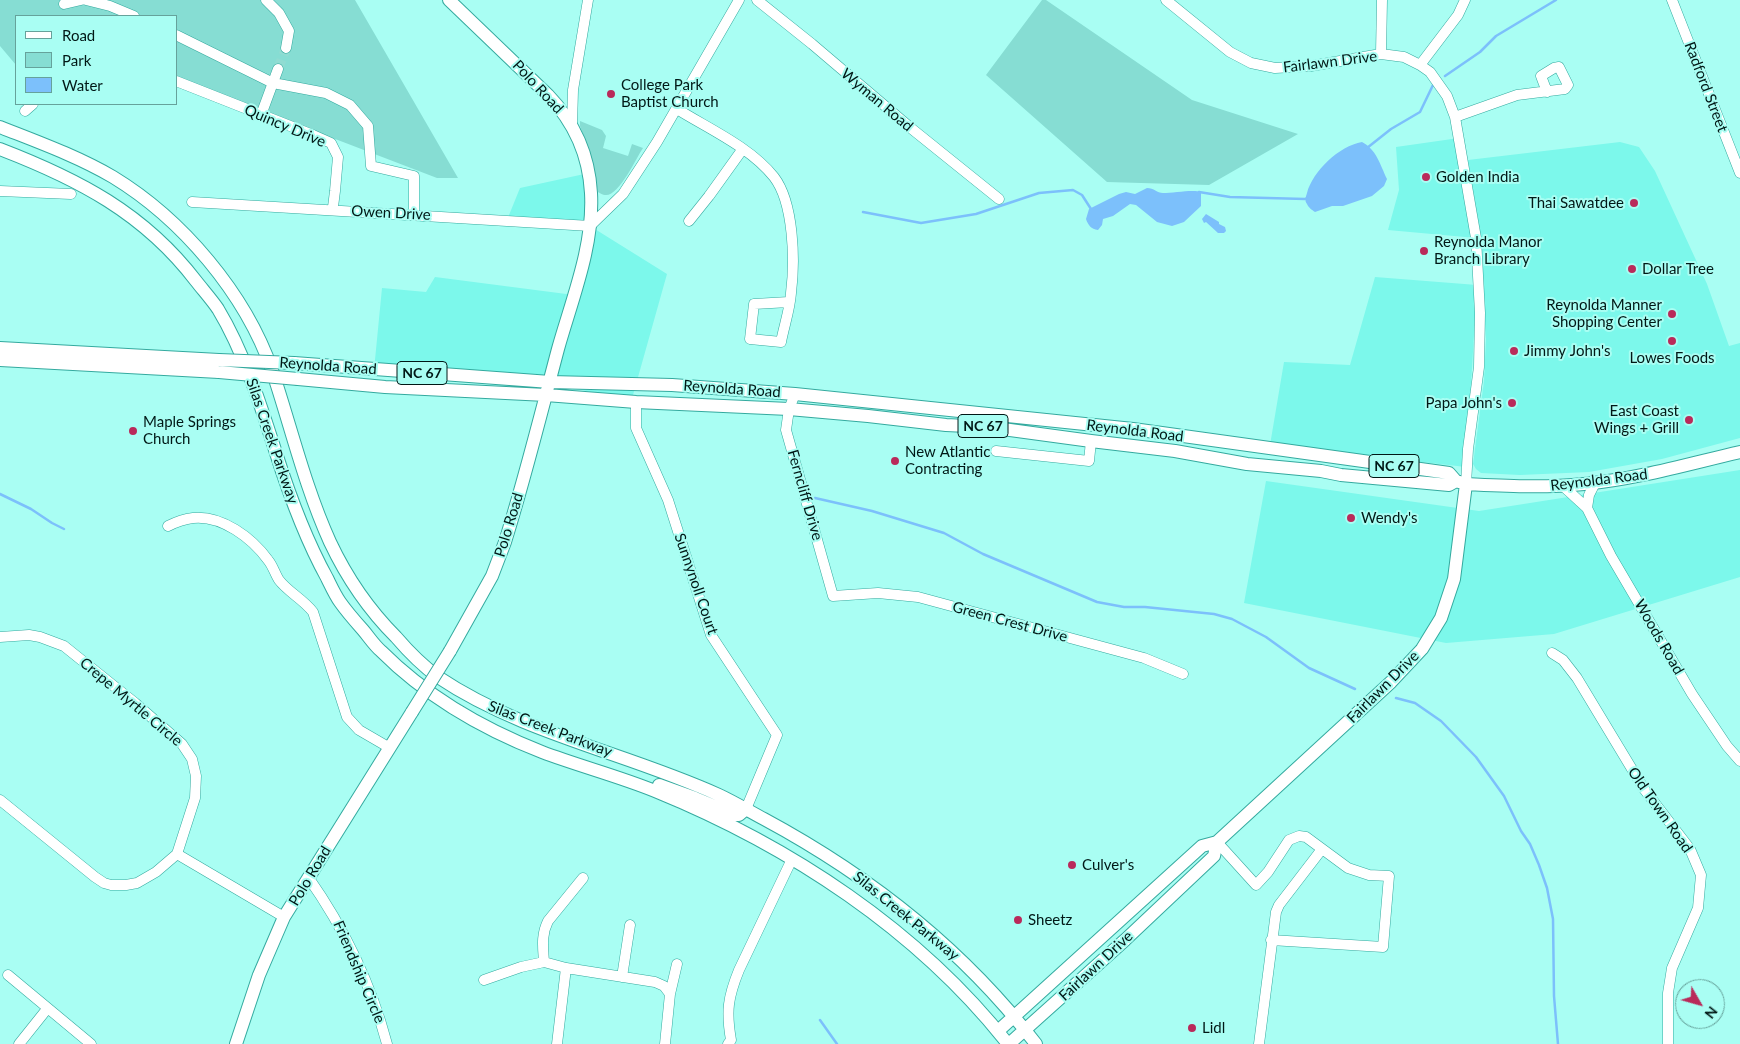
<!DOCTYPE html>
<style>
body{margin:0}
#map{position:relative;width:1740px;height:1044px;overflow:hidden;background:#a9fef3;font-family:Lato,sans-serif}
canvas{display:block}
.legend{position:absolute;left:15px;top:15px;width:162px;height:90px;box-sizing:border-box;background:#a9fef3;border:1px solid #66a29b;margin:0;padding:6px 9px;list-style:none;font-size:15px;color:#011816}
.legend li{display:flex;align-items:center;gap:10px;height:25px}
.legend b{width:25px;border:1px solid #66a29b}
.north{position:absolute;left:1675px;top:979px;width:50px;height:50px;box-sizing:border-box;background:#a9fef3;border:1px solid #66a29b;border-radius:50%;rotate:128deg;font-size:14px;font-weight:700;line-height:20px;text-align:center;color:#011816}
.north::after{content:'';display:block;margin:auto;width:18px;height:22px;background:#b92a5a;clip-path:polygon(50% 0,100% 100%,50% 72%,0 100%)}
</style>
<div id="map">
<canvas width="1740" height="1044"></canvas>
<ul class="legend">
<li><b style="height:6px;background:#fff"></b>Road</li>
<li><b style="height:14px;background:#86ddd3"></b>Park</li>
<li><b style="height:14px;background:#7cc0fb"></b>Water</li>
</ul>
<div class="north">N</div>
</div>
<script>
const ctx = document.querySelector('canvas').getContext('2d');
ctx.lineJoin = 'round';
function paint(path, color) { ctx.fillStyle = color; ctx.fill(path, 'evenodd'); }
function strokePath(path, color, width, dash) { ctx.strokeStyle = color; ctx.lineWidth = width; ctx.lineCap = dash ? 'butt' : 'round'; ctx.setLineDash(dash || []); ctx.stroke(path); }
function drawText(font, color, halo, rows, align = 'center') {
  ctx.font = font + ' Lato,sans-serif'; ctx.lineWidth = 4; ctx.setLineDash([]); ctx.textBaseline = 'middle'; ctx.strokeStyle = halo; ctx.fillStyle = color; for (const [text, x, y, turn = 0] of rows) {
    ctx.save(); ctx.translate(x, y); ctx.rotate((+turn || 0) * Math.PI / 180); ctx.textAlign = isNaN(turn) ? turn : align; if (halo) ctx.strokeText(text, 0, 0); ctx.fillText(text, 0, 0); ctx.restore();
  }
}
const built = new Path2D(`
 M 1459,138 L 1476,238 L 1388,230 L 1399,190 L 1396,147 Z
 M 1620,142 L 1639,147 L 1655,171 L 1707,284 L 1729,346 L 1740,343 L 1740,438 L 1662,459 L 1589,472 L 1520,475 L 1481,473 L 1476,469 L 1473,464 L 1484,381 L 1486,339 L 1480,231 L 1468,160 Z
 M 589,173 L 590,226 L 667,274 L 633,395 L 607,396 L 550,382 L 374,370 L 382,288 L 426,292 L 435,277 L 574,295 L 590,226 L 507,220 L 520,188 Z
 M 1375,277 L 1477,285 L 1466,467 L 1270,445 L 1284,362 L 1350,365 Z
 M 1740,470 L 1740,577 L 1554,634 L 1446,643 L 1244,603 L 1266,481 L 1479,511 Z`);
const green = new Path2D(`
 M 0,0 L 355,0 L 458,178 L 437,178 L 176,78 L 176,16 L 16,16 L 16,65 L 0,46 Z
 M 1042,0 L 1046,0 L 1192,100 L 1298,134 L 1209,185 L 1107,182 L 986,75 Z
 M 580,121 L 602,130 L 606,136 L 603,148 L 628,156 L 632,144 L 643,148 C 636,158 619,197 605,195 C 603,195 600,193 598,192 L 592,160 L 580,126 Z`);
const water = new Path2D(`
 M 1362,142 C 1376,149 1380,164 1387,179 L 1384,186 L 1372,196 L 1343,206 L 1332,206 L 1315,212 C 1312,210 1308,207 1307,204 C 1304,200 1306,197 1307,193 C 1313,171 1339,146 1362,142 Z
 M 1147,188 C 1154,188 1157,193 1163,193 C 1173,193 1194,189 1201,192 L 1201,206 L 1184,222 L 1172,226 L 1157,222 L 1136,205 L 1130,204 L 1113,216 L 1103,219 L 1102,225 L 1098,230 C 1091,229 1088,225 1086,219 L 1089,209 L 1119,194 L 1126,192 L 1135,194 Z
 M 1206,214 L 1219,222 L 1219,224 L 1225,227 L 1226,231 L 1224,233 L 1218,233 L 1206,222 L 1204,223 L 1202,219 Z`);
const stream = new Path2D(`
 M 1445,76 L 1480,52 L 1496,36 L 1556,0
 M 1367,148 L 1391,129 L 1420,112 L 1433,85
 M 1199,192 L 1230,197 L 1305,199 L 1307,198
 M 863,212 L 921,223 L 976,214 L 1039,193 L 1073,190 L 1082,195 L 1091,209
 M 0,494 L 31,509 L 52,523 L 64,529
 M 815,498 L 872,511 L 944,533 L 983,554 L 1097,602 L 1124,607 L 1145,607 L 1214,614 L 1232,619 L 1266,637 L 1309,668 L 1355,689
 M 1396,698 L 1415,703 L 1441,721 L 1476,757 L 1504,796 L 1521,831 L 1530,844 L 1539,865 L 1547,888 L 1553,919 L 1554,996 L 1558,1044
 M 820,1020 L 837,1044`);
const minorTunnel = new Path2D(`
 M 278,69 L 286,48`);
const minor = new Path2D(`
 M 86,0 L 110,6 L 134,16
 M 266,0 L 279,13 L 289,31 L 286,48
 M 757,0 L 812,44 L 912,129 L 999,199
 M 1166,0 L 1230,52 L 1251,63 L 1275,68 L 1311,66 L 1381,54 L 1404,57 L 1420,65 L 1430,72 L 1447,96 L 1455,117 L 1476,238 L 1480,313 L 1479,367 L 1468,449 L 1466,484
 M 1672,0 L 1740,173
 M 64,4 L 81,0
 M 176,35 L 273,83 L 326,93 L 350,105 L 368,126 L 371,166 L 414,176 L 414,215
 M 1381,54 L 1382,0
 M 1420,65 L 1458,15 L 1465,0
 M 176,81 L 313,135 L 331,143 L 338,157 L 335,191 L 333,207 L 331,210
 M 677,109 C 709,129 750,147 774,177 C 794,203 795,261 791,293 C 790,309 784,326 781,342 L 750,339 L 754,304 L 789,302
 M 25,111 L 33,104
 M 261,115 L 278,69
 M 1455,117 L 1517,95 L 1565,89 L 1568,85 L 1559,67 L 1554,68 L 1541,76 L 1547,92
 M 572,126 L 573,90 L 588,0
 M 0,191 L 71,194
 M 192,202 L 590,226 L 623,194 L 657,142 L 739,0
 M 689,221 L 709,196 L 742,150
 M 795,394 L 789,409 L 786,430 L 833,596 L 878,593 L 918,597 L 1144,658 L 1183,674
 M 636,402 L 636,428 L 668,500 L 711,635 L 777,735 L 746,809
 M 996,451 L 1089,461 L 1091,441
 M 1563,486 L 1587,508 L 1611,556 L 1692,694 L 1727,746 L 1740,761
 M 1587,508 L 1589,495 L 1595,483
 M 168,526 C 176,522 184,519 193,518 C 222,515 252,538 268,560 C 273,566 275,574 279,580 C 288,592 303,599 313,612 L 347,717 L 359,730 L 390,748
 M 0,637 L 29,635 L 40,637 L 64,646 L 135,703 L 182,744 L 192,759 L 196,776 L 195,798 L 177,854 L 156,872 L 137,883 L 126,885 L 111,885 L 104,883 L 95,877 L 0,800
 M 1552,653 L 1563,660 L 1577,678 L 1644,789 L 1690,849 L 1701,875 L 1698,908 L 1672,968 L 1668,993 L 1668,1044
 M 1217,842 L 1256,885 L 1268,872 L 1289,840 L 1299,836 L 1306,837 L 1348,868 L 1369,875 L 1389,876 L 1383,947 L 1271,940
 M 177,854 L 284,917
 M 308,877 C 344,928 371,984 387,1044
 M 544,962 C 543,947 541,935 548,921 L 583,878
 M 8,975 L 91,1044
 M 622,977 L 630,925
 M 484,980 L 521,967 L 544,962 L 566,968 L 655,982 L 664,986 L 670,994
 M 19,1044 L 47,1009
 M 557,1044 L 566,968
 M 665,1044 L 670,994 L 677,964
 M 728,1044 L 731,1040 C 726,1011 728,997 739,970 L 792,859
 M 1259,1044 L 1276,912 L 1279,905 L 1322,849`);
const major = new Path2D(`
 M 449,0 L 548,95 C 574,122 589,156 591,193 C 594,246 572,299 558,349 C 541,413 525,478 505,542 L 492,576 L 450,651
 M 0,127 C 38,142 77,156 113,177 C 182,219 245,293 272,370 C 291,427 305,487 330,542 C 346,576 369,610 396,637 C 408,651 423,666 438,677 C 523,734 627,753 719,795 C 734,802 749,811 764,819 C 868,875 963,949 1036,1044
 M 0,149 C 78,179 144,213 196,281 C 203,290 212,300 218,309 C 244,352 261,406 276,453 C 290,497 305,538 327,578 C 331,586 335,595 340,602 C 347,612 355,621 363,630 C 369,637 374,645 381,651 C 426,696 483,729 542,752 C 579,766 618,776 655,791 C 790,846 918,930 1008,1044
 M 0,348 L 219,360
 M 0,360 L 219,372
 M 294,363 L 550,382 L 672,385 L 795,394 L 1133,429 L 1449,473 L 1456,481 L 1466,484 C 1505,486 1544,488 1584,484 C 1637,479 1688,464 1740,452
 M 298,379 L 385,387 L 546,395 L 636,402 L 789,409 L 868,416 L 946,425 L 988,427 L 1091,441 L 1175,451 L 1247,464 L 1321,471 L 1341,475 L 1449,485 L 1456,481
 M 659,785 L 695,798 L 736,815 L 739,815 L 746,809
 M 998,1031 L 1202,846 L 1217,842 L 1391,682 L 1422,649 L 1441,618 L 1454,579 L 1466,484
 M 236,1044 L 259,975 L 284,917 L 412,712
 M 1009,1044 L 1125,940 L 1214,856 L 1217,842`);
const majorBridge = new Path2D(`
 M 219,360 L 294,363
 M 219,372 L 298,379
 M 412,712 L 450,651`);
const markers = [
 [611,94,5,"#b92a5a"],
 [1426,177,5,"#b92a5a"],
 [1634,203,5,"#b92a5a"],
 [1424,251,5,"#b92a5a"],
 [1632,269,5,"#b92a5a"],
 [1672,314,5,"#b92a5a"],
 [1672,341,5,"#b92a5a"],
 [1514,351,5,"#b92a5a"],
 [1512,403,5,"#b92a5a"],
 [1689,420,5,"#b92a5a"],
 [133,431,5,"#b92a5a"],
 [895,461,5,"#b92a5a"],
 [1351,518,5,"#b92a5a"],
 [1072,865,5,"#b92a5a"],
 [1018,920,5,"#b92a5a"],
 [1192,1028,5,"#b92a5a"]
];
const shields = [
 [422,373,50],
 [983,426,50],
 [1394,466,50]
];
const shieldNames = [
 ["NC 67",422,373],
 ["NC 67",983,426],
 ["NC 67",1394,466]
];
const streetNames = [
 ["Fairlawn Drive",1330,62,-7],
 ["Polo Road",538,87,47],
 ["Radford Street",1706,87,69],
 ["Wyman Road",877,100,40],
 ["Quincy Drive",285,126,23],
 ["Owen Drive",391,213,3],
 ["Reynolda Road",328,366,4],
 ["Reynolda Road",732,389,4],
 ["Reynolda Road",1135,431,7],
 ["Silas Creek Parkway",272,441,71],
 ["Reynolda Road",1599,480,-7],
 ["Ferncliff Drive",805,495,74],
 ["Polo Road",509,525,-73],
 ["Sunnynoll Court",696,584,71],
 ["Green Crest Drive",1010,622,15],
 ["Woods Road",1659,637,60],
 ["Fairlawn Drive",1383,687,-45],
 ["Crepe Myrtle Circle",131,702,40],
 ["Silas Creek Parkway",550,729,21],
 ["Old Town Road",1660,810,55],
 ["Polo Road",310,876,-59],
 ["Silas Creek Parkway",906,916,39],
 ["Fairlawn Drive",1096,966,-43],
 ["Friendship Circle",359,972,67]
];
const poiNames = [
 ["College Park",621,85],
 ["Baptist Church",621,102],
 ["Golden India",1436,177],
 ["Thai Sawatdee",1624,203,"right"],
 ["Reynolda Manor",1434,242],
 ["Branch Library",1434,259],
 ["Dollar Tree",1642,269],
 ["Reynolda Manner",1662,305,"right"],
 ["Shopping Center",1662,322,"right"],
 ["Jimmy John's",1524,351],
 ["Lowes Foods",1672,358,"center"],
 ["Papa John's",1502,403,"right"],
 ["East Coast",1679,411,"right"],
 ["Wings + Grill",1679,428,"right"],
 ["Maple Springs",143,422],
 ["Church",143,439],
 ["New Atlantic",905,452],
 ["Contracting",905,469],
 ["Wendy's",1361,518],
 ["Culver's",1082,865],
 ["Sheetz",1028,920],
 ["Lidl",1202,1028]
];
paint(built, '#7cf8eb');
paint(green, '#86ddd3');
paint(water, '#7cc0fb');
strokePath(stream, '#7cc0fb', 2.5);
strokePath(minorTunnel, '#90dcd2', 10, [10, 5]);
strokePath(minor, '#34aa9f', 11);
strokePath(major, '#34aa9f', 14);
strokePath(minor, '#fff', 10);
strokePath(major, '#fff', 12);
strokePath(majorBridge, '#34aa9f', 14, []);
strokePath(majorBridge, '#fff', 12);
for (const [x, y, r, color] of markers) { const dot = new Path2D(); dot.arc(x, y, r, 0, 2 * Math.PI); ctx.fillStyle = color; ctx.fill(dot); strokePath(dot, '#a9fef3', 2); }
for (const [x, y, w] of shields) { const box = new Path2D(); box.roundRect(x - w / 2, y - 11.5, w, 23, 4); ctx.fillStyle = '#a9fef3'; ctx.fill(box); strokePath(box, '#011816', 1); }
drawText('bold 14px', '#011816', null, shieldNames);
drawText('15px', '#011816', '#a9fef3', streetNames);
drawText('15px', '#011816', '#a9fef3', poiNames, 'left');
</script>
